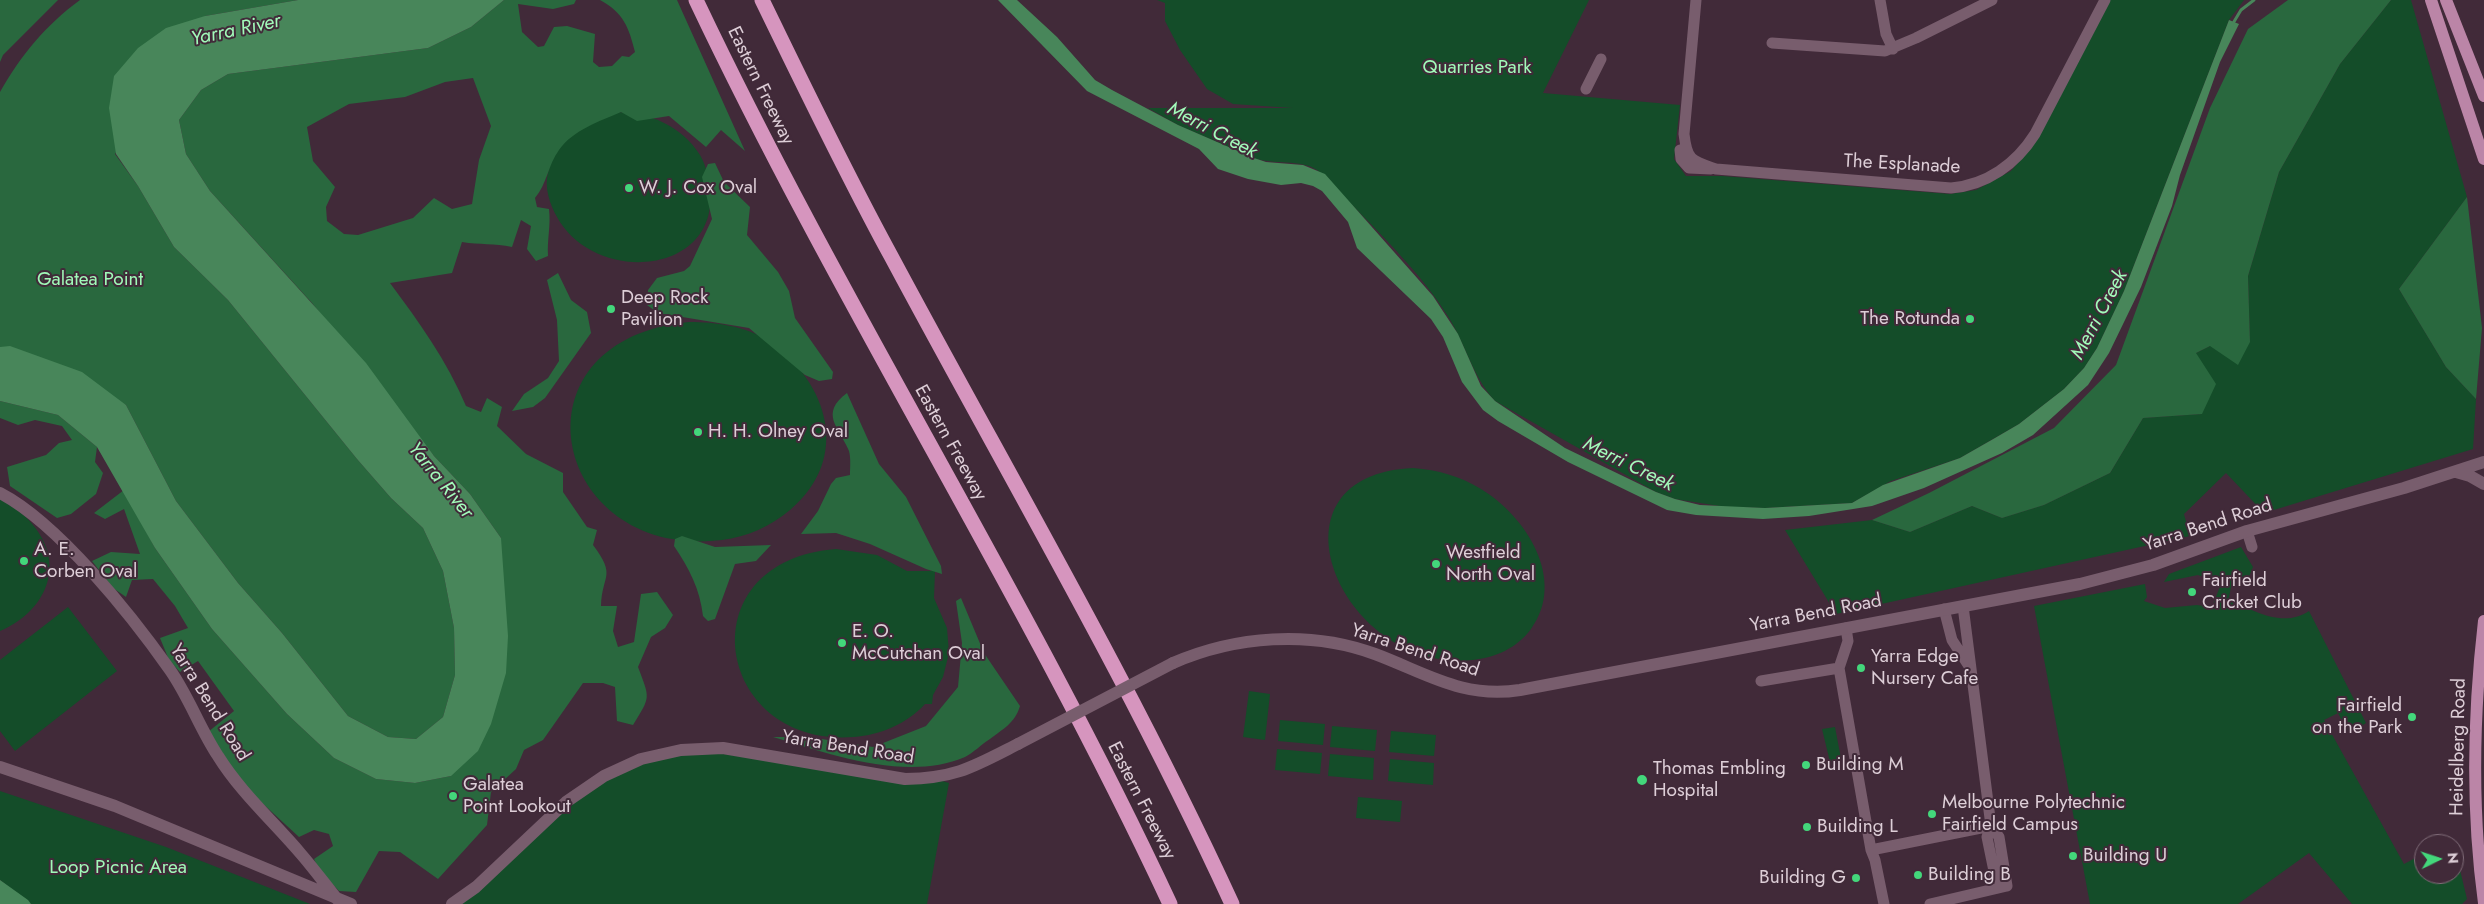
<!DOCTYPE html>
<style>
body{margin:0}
#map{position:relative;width:2484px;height:904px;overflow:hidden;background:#412a39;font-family:Jost,sans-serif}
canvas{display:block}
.north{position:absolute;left:2414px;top:834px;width:50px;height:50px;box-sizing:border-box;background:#412a39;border:1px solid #7f6c78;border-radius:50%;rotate:86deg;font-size:14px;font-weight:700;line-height:20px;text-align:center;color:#ddced7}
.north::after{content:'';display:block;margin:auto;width:18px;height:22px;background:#43d77b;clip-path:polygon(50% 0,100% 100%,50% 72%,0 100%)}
</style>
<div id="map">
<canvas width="2484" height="904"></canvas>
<div class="north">N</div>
</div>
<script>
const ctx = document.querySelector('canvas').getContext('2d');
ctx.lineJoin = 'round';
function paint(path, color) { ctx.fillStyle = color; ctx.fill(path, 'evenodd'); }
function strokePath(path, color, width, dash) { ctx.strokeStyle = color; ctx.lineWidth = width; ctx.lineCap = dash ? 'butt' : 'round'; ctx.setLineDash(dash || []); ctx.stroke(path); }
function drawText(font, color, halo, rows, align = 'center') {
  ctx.font = font + ' Jost,sans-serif'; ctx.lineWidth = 4; ctx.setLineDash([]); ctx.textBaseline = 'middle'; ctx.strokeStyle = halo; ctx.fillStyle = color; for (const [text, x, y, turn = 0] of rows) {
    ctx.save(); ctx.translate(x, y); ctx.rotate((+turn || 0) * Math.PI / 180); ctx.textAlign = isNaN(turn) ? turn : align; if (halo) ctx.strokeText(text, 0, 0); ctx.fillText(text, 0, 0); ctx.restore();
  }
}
const green = new Path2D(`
 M 1157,0 L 1589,0 L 1543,93 L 1680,105 L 1674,159 L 1686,176 L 1722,176 L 1950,194 L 1976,190 L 2011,171 L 2037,139 L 2110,0 L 2244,0 L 2229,20 L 2124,291 L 2097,348 L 2084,368 L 2064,389 L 2019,424 L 1960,458 L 1891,481 L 1852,503 L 1765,508 L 1726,507 L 1675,499 L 1656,492 L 1495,401 C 1473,377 1466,346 1449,318 C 1424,277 1381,234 1347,200 C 1337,190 1328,178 1317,170 C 1301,159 1273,165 1254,158 L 1178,125 L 1148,108 L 1293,108 L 1233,104 L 1207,89 L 1180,50 L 1165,21 L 1165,3 Z
 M 2391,0 L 2411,0 L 2467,197 L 2399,289 L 2446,367 L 2476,399 L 2473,449 L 2264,513 L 2226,473 L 2184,514 L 2190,536 L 1836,614 L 1785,530 L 1872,520 L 1910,532 L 1972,506 L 2002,518 L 2044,505 L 2110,473 L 2143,418 L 2202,414 L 2196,353 L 2210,346 L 2250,342 L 2248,276 L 2279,172 L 2340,64 Z
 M 616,112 C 649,112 682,126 700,155 C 707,167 708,178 710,191 C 718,276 594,285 557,217 C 550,205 544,187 548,173 C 550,162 558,149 562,138 Z
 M 689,322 C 716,322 746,326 769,341 C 828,382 852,458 790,510 C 771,526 747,537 722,540 C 552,561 504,340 689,322 Z
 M 1413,468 C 1438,470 1460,476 1481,489 C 1526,516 1567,580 1531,629 C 1517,648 1495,658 1472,660 C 1341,673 1257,475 1413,468 Z
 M 0,497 C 11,506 24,513 33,525 C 67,566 45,612 0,631 Z
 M 2241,547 L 2253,567 L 2248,579 L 2236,579 L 2231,587 L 2229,597 C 2251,612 2285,628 2309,611 L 2366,723 L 2349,734 L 2338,713 L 2324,720 L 2404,864 L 2423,854 L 2424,874 L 2454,874 L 2454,867 L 2460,870 L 2467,899 L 2462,904 L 2352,904 L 2309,853 L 2238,904 L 2090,904 L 2034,606 L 2145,584 L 2147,597 L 2144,601 L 2165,608 L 2197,605 L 2212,607 L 2221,584 L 2198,575 L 2164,582 L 2169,574 Z
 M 836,549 L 877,555 L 907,571 L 935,571 L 934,598 L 947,628 L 949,653 L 943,677 L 933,695 L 932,704 L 925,704 C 907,724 880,735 854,737 C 715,748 684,561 836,549 Z
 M 68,607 L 117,671 L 15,751 L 0,731 L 0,660 Z
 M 1249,691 L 1270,694 L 1265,740 L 1243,737 Z
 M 1280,720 L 1325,724 L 1323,745 L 1278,741 Z
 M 1332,726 L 1377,730 L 1375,751 L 1330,747 Z
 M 1835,727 L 1842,764 L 1831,766 L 1822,729 Z
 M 1391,731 L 1436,735 L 1434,756 L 1389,752 Z
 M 1277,749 L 1322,753 L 1320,774 L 1275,770 Z
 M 688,750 L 932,778 L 949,783 L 927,904 L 452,904 L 604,776 Z
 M 1330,754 L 1374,758 L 1373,780 L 1328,776 Z
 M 1390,759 L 1434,763 L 1433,785 L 1388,781 Z
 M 0,791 L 166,847 L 310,904 L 31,904 L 0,880 Z
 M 1358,797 L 1402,801 L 1400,822 L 1356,818 Z`);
const forest = new Path2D(`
 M 0,0 L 58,0 L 3,55 L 0,62 Z
 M 80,0 L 298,0 L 205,16 L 115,154 L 138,186 L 174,247 L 228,300 L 357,459 L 391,498 L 423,528 L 443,571 L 454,628 L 455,675 L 443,717 L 416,739 L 388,737 L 348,716 L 282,633 L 238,583 L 176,501 L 126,405 L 0,347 L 0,92 C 21,55 46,25 80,0 Z
 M 504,0 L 576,0 L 574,4 L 553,9 L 518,4 L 522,32 L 538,47 L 544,46 L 554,27 L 567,26 L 595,34 L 593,62 L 599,67 L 612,66 L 622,56 L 629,57 L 635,52 C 629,28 624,13 600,0 L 677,0 L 745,151 L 721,130 L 706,147 L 669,116 L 637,121 L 621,112 C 600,121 573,130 559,150 C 548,165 547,184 535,198 L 537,207 L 549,209 C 551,226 547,239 548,256 L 536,261 L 527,249 L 531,226 L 521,220 L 512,247 C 494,243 480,245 462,242 L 452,273 L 390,283 C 419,322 447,361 466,406 L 481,412 L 487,398 L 502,407 L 497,426 L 526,454 L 563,473 L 563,492 L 587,527 L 597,530 L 593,545 C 617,577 602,574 601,606 L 617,606 L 613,631 L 618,647 L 634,642 L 641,594 L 657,592 L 673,615 L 665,628 L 651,637 L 638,667 C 650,699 651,696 633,725 L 617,721 L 615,687 L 603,683 L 583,683 L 543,740 L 524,750 L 516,769 L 491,792 L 487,825 L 438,879 L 400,852 L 379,851 L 356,892 L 339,891 L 319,870 L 314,859 L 333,846 L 329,834 L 314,830 L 299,837 L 223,767 L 208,732 L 234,711 L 198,661 L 180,672 L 169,660 L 160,638 L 188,628 L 175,606 L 153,579 L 132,580 L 126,597 L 113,588 L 92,561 L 111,552 L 140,554 L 124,509 L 105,519 L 94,513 L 124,490 L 155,548 L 212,629 L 287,714 L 334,758 L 376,779 L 415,783 L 451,776 L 501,538 L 470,494 L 434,456 L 312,303 L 210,191 L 186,154 L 179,120 L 201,90 L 228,74 L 428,48 L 471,27 ZM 473,78 L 491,126 L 479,160 L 472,204 L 452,209 L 434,198 L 413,218 L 358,235 L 344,234 L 327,221 L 326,207 L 335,187 L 313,161 L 307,127 L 349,104 L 405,97 L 445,82 Z
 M 2288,0 L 2391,0 L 2340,64 L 2279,172 L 2248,276 L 2250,342 L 2238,365 L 2210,346 L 2196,353 L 2216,384 L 2202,414 L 2143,418 L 2110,473 L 2044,505 L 2002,518 L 1972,506 L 1910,532 L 1872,520 L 1929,493 L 2054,428 L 2116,365 L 2210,108 L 2248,29 Z
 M 715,163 L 724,182 L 750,207 L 747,235 L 778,272 L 789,291 L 795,318 L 833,372 L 832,379 L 819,381 L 805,375 L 749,328 L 658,313 L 647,305 L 648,290 L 657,278 L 684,271 L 690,266 L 712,219 L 702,177 L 708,164 Z
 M 2467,197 L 2482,328 L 2476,399 L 2446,367 L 2399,289 Z
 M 558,273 L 571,300 L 587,312 L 591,333 L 545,398 L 533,407 L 512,411 L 524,394 L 548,378 L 559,361 L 557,320 L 547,280 Z
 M 847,393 L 879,464 L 906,497 L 941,566 L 942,574 L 926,569 L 870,544 L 836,533 L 801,534 L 818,511 L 831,484 L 836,478 L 850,475 C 850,468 851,458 849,451 C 839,427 819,414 847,393 Z
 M 0,401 L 58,415 L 97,447 L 95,462 L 103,473 L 96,494 L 71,514 L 57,518 L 10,486 L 7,467 L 46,455 L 59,443 L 72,440 L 62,426 L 35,420 L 18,425 L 0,418 Z
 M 682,536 L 715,547 L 771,545 L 756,561 L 735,564 L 715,619 L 708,621 L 703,616 C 700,589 689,568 674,546 L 675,539 Z
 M 961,598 L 984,653 L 1020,706 C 1015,723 1003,729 990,739 C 982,744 973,753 965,757 C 907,782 829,754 773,737 L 809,737 L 873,747 L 926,726 L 958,687 L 962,643 L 956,601 Z`);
const water = new Path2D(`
 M 298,0 L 504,0 L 471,27 L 428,48 L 228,74 L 201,90 L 179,120 L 186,154 L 210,191 L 366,363 L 434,456 L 470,494 L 501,538 L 508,636 L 506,673 L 491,724 L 478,751 L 451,776 L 415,783 L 376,779 L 334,758 L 287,714 L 212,629 L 155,548 L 97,447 L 58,415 L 0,401 L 0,347 L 10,346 L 82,372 L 126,405 L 176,501 L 238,583 L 282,633 L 348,716 L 388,737 L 416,739 L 443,717 L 455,675 L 454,628 L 443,571 L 423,528 L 391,498 L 357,459 L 228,300 L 174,247 L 138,186 L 116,154 L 109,108 L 114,76 L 138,48 L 166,28 L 205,16 Z
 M 998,0 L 1017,0 L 1057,37 L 1095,80 L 1112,90 L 1178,125 L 1254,158 L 1266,162 L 1303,165 L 1325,174 L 1433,296 L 1458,334 L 1481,386 L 1495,401 L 1565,448 L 1656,492 L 1675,499 L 1700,505 L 1765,508 L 1852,503 L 1883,485 L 1960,458 L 1995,438 L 2019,424 L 2064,389 L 2084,368 L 2097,348 L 2124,291 L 2229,20 L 2239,24 L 2220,62 L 2180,175 L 2172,206 L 2141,287 L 2109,353 L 2088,385 L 2033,435 L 2002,453 L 1924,488 L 1872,506 L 1809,516 L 1763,519 L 1696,515 L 1667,510 L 1568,462 L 1498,421 L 1483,410 L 1462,382 L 1443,337 L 1431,319 L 1357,248 L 1348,222 L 1322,191 L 1313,186 L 1301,183 L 1281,185 L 1248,179 L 1218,169 L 1199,149 L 1087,91 Z
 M 0,880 L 28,900 L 31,904 L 0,904 Z`);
const stream = new Path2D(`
 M 2232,25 L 2241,10 L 2254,0`);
const minor = new Path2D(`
 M 1696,0 L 1684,134 C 1687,161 1692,161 1716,169 L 1951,188 C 1987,185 2016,164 2035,134 L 2105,0
 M 1880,0 L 1886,34 L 1893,49
 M 1772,43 L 1885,51 L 1916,38 L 1992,0
 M 1586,89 L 1601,59
 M 1680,150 L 1681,159 L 1689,168 L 1711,169
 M 2247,531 L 2252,547
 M 1963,606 L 1991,826 L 1999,837 L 2007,886
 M 1944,609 L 1952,640 L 1969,666
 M 1846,628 L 1848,641 L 1839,668 L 1871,850 L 1875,860 L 1884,904
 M 1761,681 L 1839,668
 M 1991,826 L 1987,837 L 1995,876 L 2007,886
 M 1871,850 L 1991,826
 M 1930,904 L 2007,886`);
const tertiary = new Path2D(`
 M 2456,472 L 2470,476 L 2484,484
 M 0,493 C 58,523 132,616 170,670 C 189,697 200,729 218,756 C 241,793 274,822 301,854 C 314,869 325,884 337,899
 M 1173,663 C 1235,636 1310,630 1375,654 C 1426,673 1463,699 1520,690 L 2080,584 L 2153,565 L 2247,531 L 2404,488 L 2484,462
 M 0,767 L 115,806 L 351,904
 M 452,904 L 476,887 L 566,802 L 604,776 L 641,759 L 681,750 L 723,748 L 905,779 C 956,778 973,767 1018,744`);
const primary = new Path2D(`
 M 2431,0 L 2484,159
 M 2446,0 L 2484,96
 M 2484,621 C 2473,716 2471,808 2484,903`);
const motorway = new Path2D(`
 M 696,0 C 842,308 1026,595 1170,904
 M 762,0 C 804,86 845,172 891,256 C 1006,471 1130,682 1232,904`);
const tertiaryBridge = new Path2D(`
 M 1018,744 L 1173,663`);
const markers = [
 [629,188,5,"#43d77b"],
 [611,309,5,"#43d77b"],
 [1970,319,5,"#43d77b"],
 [698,432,5,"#43d77b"],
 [24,561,5,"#43d77b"],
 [1436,564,5,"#43d77b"],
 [2192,592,5,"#43d77b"],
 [842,643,5,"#43d77b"],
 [1861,668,5,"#43d77b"],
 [2412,717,5,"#43d77b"],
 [1806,765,5,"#43d77b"],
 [1642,780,6,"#43d77b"],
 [453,796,5,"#43d77b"],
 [1932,814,5,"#43d77b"],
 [1807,827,5,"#43d77b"],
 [2073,856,5,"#43d77b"],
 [1918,875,5,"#43d77b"],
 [1856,878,5,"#43d77b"]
];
const parkNames = [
 ["Quarries Park",1477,68],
 ["Galatea Point",90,280],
 ["Loop Picnic Area",118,868]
];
const streetNames = [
 ["Eastern Freeway",760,86,64],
 ["The Esplanade",1902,165,3],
 ["Eastern Freeway",950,443,61],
 ["Yarra Bend Road",2208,526,-18],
 ["Yarra Bend Road",1816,614,-11],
 ["Yarra Bend Road",1415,651,18],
 ["Yarra Bend Road",209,703,58],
 ["Heidelberg Road",2459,747,-89],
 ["Yarra Bend Road",848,748,9],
 ["Eastern Freeway",1141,801,63]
];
const poiNames = [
 ["W. J. Cox Oval",639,188],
 ["Deep Rock",621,298],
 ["Pavilion",621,320],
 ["The Rotunda",1960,319,"right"],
 ["H. H. Olney Oval",708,432],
 ["A. E.",34,550],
 ["Corben Oval",34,572],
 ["Westfield",1446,553],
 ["North Oval",1446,575],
 ["Fairfield",2202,581],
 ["Cricket Club",2202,603],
 ["E. O.",852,632],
 ["McCutchan Oval",852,654],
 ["Yarra Edge",1871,657],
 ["Nursery Cafe",1871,679],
 ["Fairfield",2402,706,"right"],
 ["on the Park",2402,728,"right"],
 ["Building M",1816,765],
 ["Thomas Embling",1653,769],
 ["Hospital",1653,791],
 ["Galatea",463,785],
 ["Point Lookout",463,807],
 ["Melbourne Polytechnic",1942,803],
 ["Fairfield Campus",1942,825],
 ["Building L",1817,827],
 ["Building U",2083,856],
 ["Building B",1928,875],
 ["Building G",1846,878,"right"]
];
const waterNames = [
 ["Yarra River",236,31,-12],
 ["Merri Creek",1212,131,28],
 ["Merri Creek",2100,315,-62],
 ["Merri Creek",1628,465,26],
 ["Yarra River",440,481,51]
];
paint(green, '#144d29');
paint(forest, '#29683e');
paint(water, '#48865a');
strokePath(stream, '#48865a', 3);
strokePath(minor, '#785d6d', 11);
strokePath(tertiary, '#785d6d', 12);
strokePath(primary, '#bb85a7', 12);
strokePath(motorway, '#d695be', 15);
strokePath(tertiaryBridge, '#785d6d', 12);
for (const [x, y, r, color] of markers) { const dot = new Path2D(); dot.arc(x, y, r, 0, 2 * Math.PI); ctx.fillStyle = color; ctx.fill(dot); strokePath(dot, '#412a39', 2); }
drawText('19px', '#a0fab8', '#412a39', parkNames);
drawText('19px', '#ddced7', '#412a39', streetNames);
drawText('19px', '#ddced7', '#412a39', poiNames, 'left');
drawText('italic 20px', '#a2fbba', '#412a39', waterNames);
</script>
